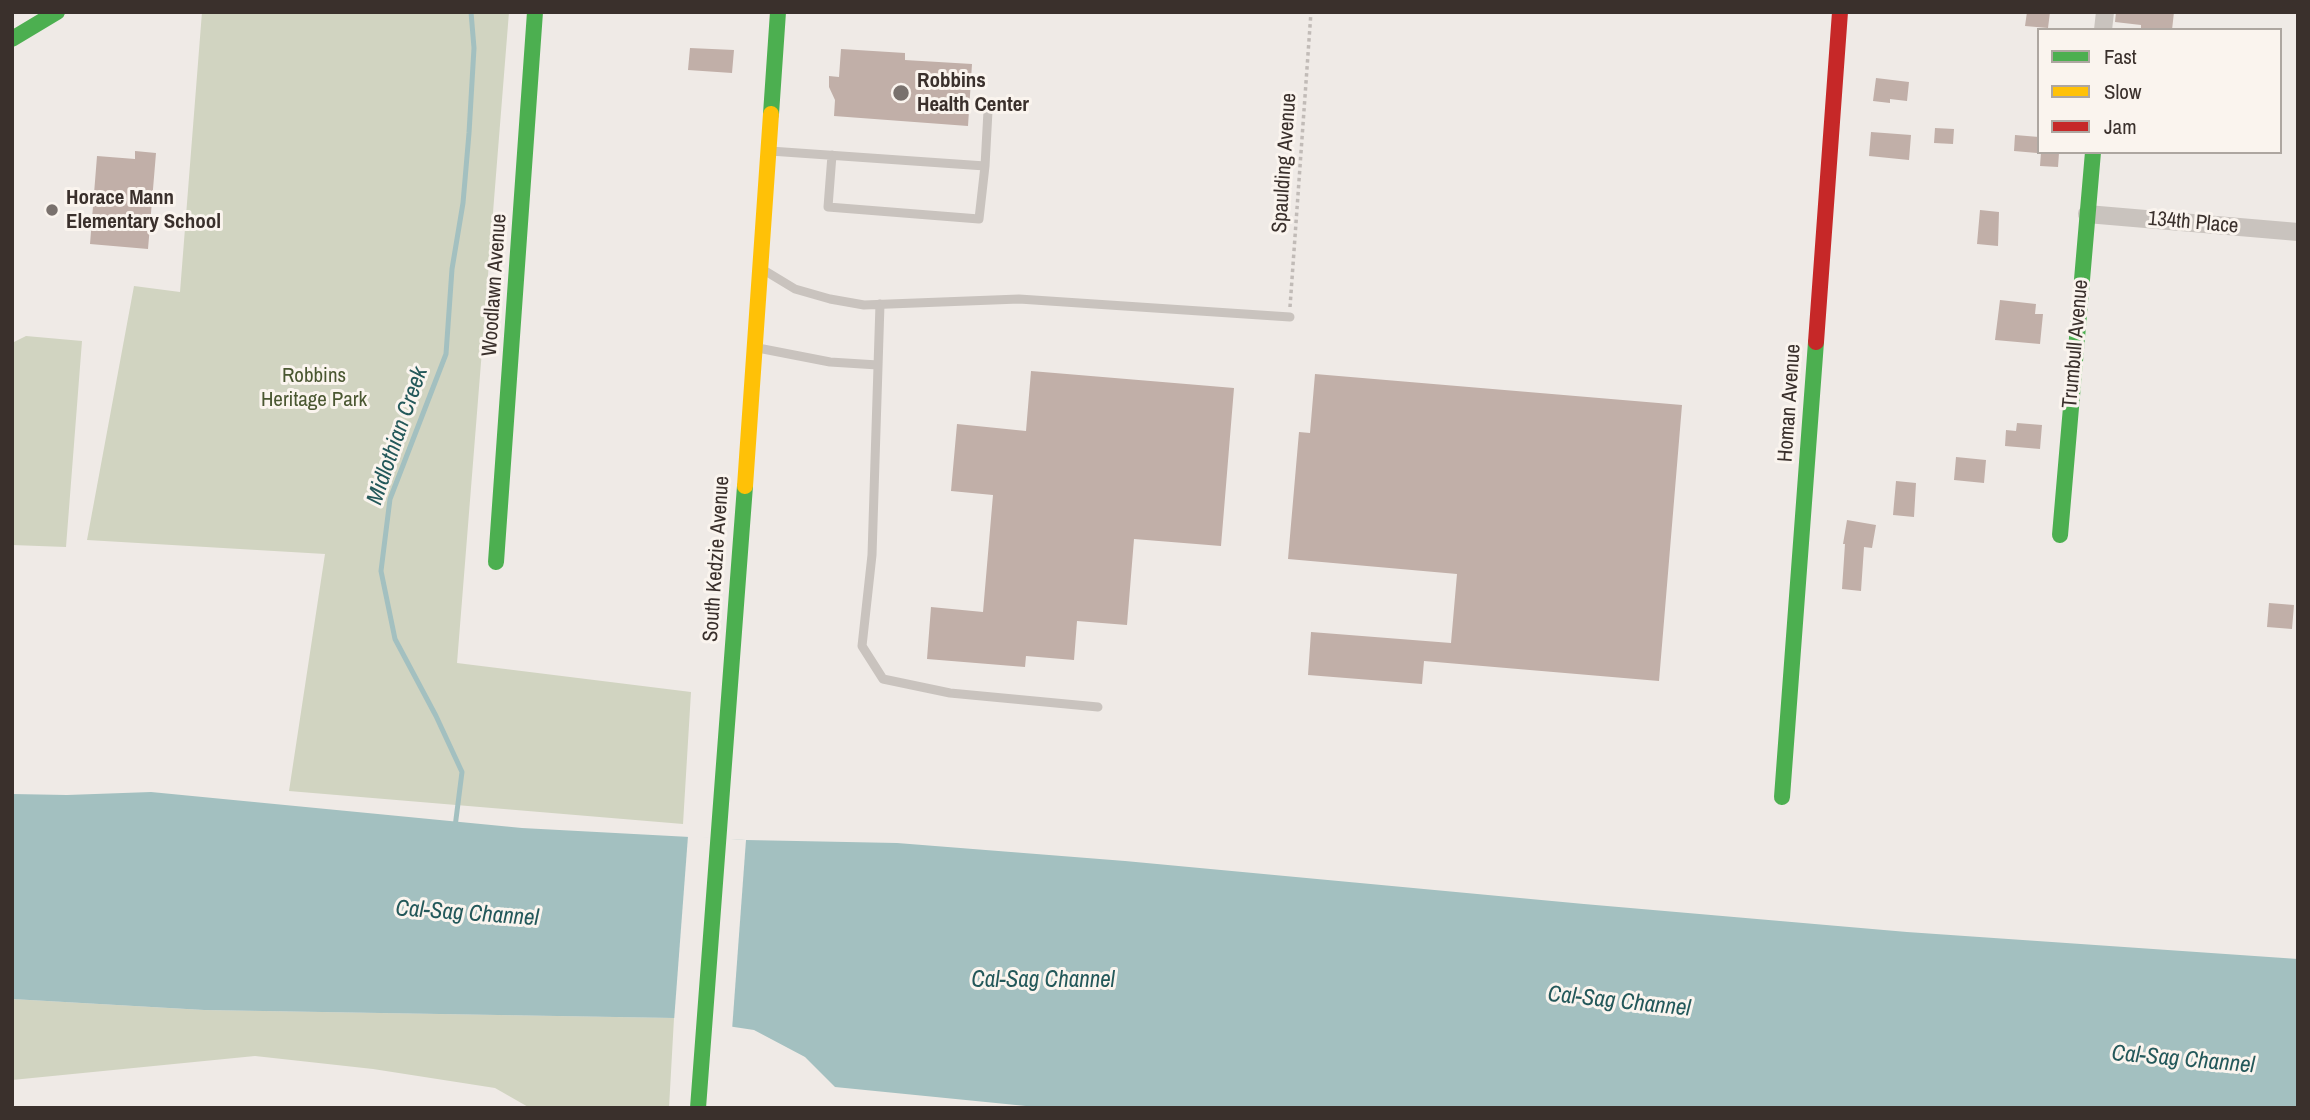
<!DOCTYPE html>
<style>
body{margin:0}
#map{position:relative;width:2310px;height:1120px;overflow:hidden;background:#efeae6;font-family:"Archivo Narrow",sans-serif}
canvas{display:block}
.frame{position:absolute;inset:0;border:14px solid #3a302c;pointer-events:none}
.legend{position:absolute;left:2037px;top:28px;width:245px;height:126px;box-sizing:border-box;background:#faf4ee;border:2px solid #ada6a0;margin:0;padding:9px 12px;list-style:none;font-size:21px;color:#3a302c}
.legend li{display:flex;align-items:center;gap:14px;height:35px}
.legend b{width:35px;border:2px solid #ada6a0}
</style>
<div id="map">
<canvas width="2310" height="1120"></canvas>
<div class="frame"></div>
<ul class="legend">
<li><b style="height:9px;background:#4caf50"></b>Fast</li>
<li><b style="height:9px;background:#ffc107"></b>Slow</li>
<li><b style="height:9px;background:#c62828"></b>Jam</li>
</ul>
</div>
<script>
const ctx = document.querySelector('canvas').getContext('2d');
ctx.lineJoin = 'round';
function paint(path, color) { ctx.fillStyle = color; ctx.fill(path, 'evenodd'); }
function strokePath(path, color, width, dash) { ctx.strokeStyle = color; ctx.lineWidth = width; ctx.lineCap = dash ? 'butt' : 'round'; ctx.setLineDash(dash || []); ctx.stroke(path); }
function drawText(font, color, halo, rows, align = 'center') {
  ctx.font = font + ' "Archivo Narrow",sans-serif'; ctx.lineWidth = 6; ctx.setLineDash([]); ctx.textBaseline = 'middle'; ctx.strokeStyle = halo; ctx.fillStyle = color; for (const [text, x, y, turn = 0] of rows) {
    ctx.save(); ctx.translate(x, y); ctx.rotate((+turn || 0) * Math.PI / 180); ctx.textAlign = isNaN(turn) ? turn : align; if (halo) ctx.strokeText(text, 0, 0); ctx.fillText(text, 0, 0); ctx.restore();
  }
}
const green = new Path2D(`
 M 202,12 L 509,12 L 457,663 L 691,692 L 683,824 L 289,791 L 325,554 L 87,540 L 134,286 L 180,292 Z
 M 26,336 L 82,341 L 66,547 L 12,545 L 12,343 Z
 M 12,999 L 204,1010 L 674,1018 L 669,1108 L 530,1108 L 495,1088 L 373,1069 L 255,1056 L 12,1080 Z`);
const water = new Path2D(`
 M 151,792 L 522,828 L 746,840 L 897,843 L 1125,861 L 1584,904 L 1907,932 L 2298,959 L 2298,1108 L 1046,1108 L 835,1087 L 805,1057 L 754,1030 L 674,1018 L 204,1010 L 12,999 L 12,794 L 67,795 Z`);
const pier = new Path2D(`
 M 688,836 L 746,840 L 732,1030 L 674,1021 Z`);
const stream = new Path2D(`
 M 455,827 L 462,772 L 436,716 L 395,639 L 381,571 L 390,499 L 446,354 L 452,269 L 463,203 L 469,133 L 474,48 L 471,12`);
const building = new Path2D(`
 M 2027,12 L 2050,12 L 2048,28 L 2025,26 Z
 M 2116,12 L 2174,12 L 2172,30 L 2141,30 L 2141,25 L 2115,22 Z
 M 690,48 L 734,50 L 732,73 L 688,70 Z
 M 841,49 L 905,53 L 905,60 L 972,64 L 968,126 L 834,116 L 835,100 L 829,87 L 829,76 L 839,77 Z
 M 1876,78 L 1909,82 L 1907,101 L 1890,99 L 1890,103 L 1873,101 Z
 M 1935,128 L 1954,129 L 1953,144 L 1934,143 Z
 M 1871,132 L 1911,135 L 1909,160 L 1869,156 Z
 M 2015,135 L 2039,137 L 2037,153 L 2014,151 Z
 M 135,151 L 156,153 L 148,249 L 90,244 L 97,156 L 135,159 Z
 M 2041,152 L 2059,153 L 2058,167 L 2040,166 Z
 M 1980,210 L 1999,212 L 1998,246 L 1977,244 Z
 M 2000,300 L 2036,304 L 2035,314 L 2043,314 L 2040,344 L 1995,340 Z
 M 1031,371 L 1234,388 L 1221,546 L 1134,539 L 1127,625 L 1077,621 L 1074,660 L 1026,656 L 1025,667 L 927,659 L 931,607 L 983,612 L 993,495 L 951,491 L 957,424 L 1026,431 Z
 M 1315,374 L 1682,405 L 1659,681 L 1424,661 L 1422,684 L 1308,675 L 1311,632 L 1451,643 L 1457,574 L 1288,559 L 1299,432 L 1310,433 Z
 M 2017,423 L 2042,425 L 2040,449 L 2005,446 L 2006,430 L 2016,431 Z
 M 1956,457 L 1986,460 L 1984,483 L 1954,480 Z
 M 1896,481 L 1916,483 L 1914,517 L 1893,515 Z
 M 1847,520 L 1876,525 L 1872,548 L 1864,547 L 1861,591 L 1842,589 L 1845,544 L 1843,544 Z
 M 2269,603 L 2294,605 L 2292,629 L 2267,627 Z`);
const path = new Path2D(`
 M 1290,307 L 1311,12`);
const lane = new Path2D(`
 M 770,151 L 985,166
 M 832,155 L 828,207 L 979,219 L 985,166 L 988,111
 M 762,269 L 795,289 L 830,299 L 864,305 L 1019,299 L 1290,317
 M 880,304 L 872,555 L 862,646 L 883,679 L 950,693 L 1098,707
 M 758,348 L 830,362 L 878,365`);
const street = new Path2D(`
 M 2103,30 L 2105,12
 M 2087,214 L 2298,232`);
const fast = new Path2D(`
 M 12,39 L 57,12
 M 771,114 L 778,12
 M 2060,535 L 2093,152
 M 496,562 L 535,12
 M 1782,797 L 1816,342
 M 698,1108 L 745,486`);
const slow = new Path2D(`
 M 745,486 L 771,114`);
const jam = new Path2D(`
 M 1816,342 L 1840,12`);
const markers = [
 [901,93,9,"#79716d"],
 [52,210,7,"#79716d"]
];
const poiNames = [
 ["Robbins",917,81],
 ["Health Center",917,105],
 ["Horace Mann",66,198],
 ["Elementary School",66,222]
];
const streetNames = [
 ["Spaulding Avenue",1285,163,-86],
 ["134th Place",2193,223,5],
 ["Woodlawn Avenue",495,285,-86],
 ["Trumbull Avenue",2076,344,-85],
 ["Homan Avenue",1790,403,-86],
 ["South Kedzie Avenue",717,559,-86]
];
const parkNames = [
 ["Robbins",314,376],
 ["Heritage Park",314,400]
];
const waterNames = [
 ["Midlothian Creek",398,436,-71],
 ["Cal-Sag Channel",467,914,4],
 ["Cal-Sag Channel",1043,981],
 ["Cal-Sag Channel",1619,1002,6],
 ["Cal-Sag Channel",2183,1060,5]
];
paint(green, '#d1d4c1');
paint(water, '#a3c0c0');
paint(pier, '#efeae6');
strokePath(stream, '#a3c0c0', 5);
paint(building, '#c1afa8');
strokePath(path, '#c1bbb7', 3.5, [3.5, 3.5]);
strokePath(lane, '#c9c3be', 9);
strokePath(street, '#c9c3be', 18);
strokePath(fast, '#4caf50', 16);
strokePath(slow, '#ffc107', 16);
strokePath(jam, '#c62828', 16);
for (const [x, y, r, color] of markers) { const dot = new Path2D(); dot.arc(x, y, r, 0, 2 * Math.PI); ctx.fillStyle = color; ctx.fill(dot); strokePath(dot, '#faf4ee', 2.5); }
drawText('bold 21px', '#3a302c', '#faf4ee', poiNames, 'left');
drawText('21px', '#3a302c', '#faf4ee', streetNames);
drawText('21px', '#4a5731', '#faf4ee', parkNames);
drawText('italic 23px', '#23585a', '#faf4ee', waterNames);
</script>
